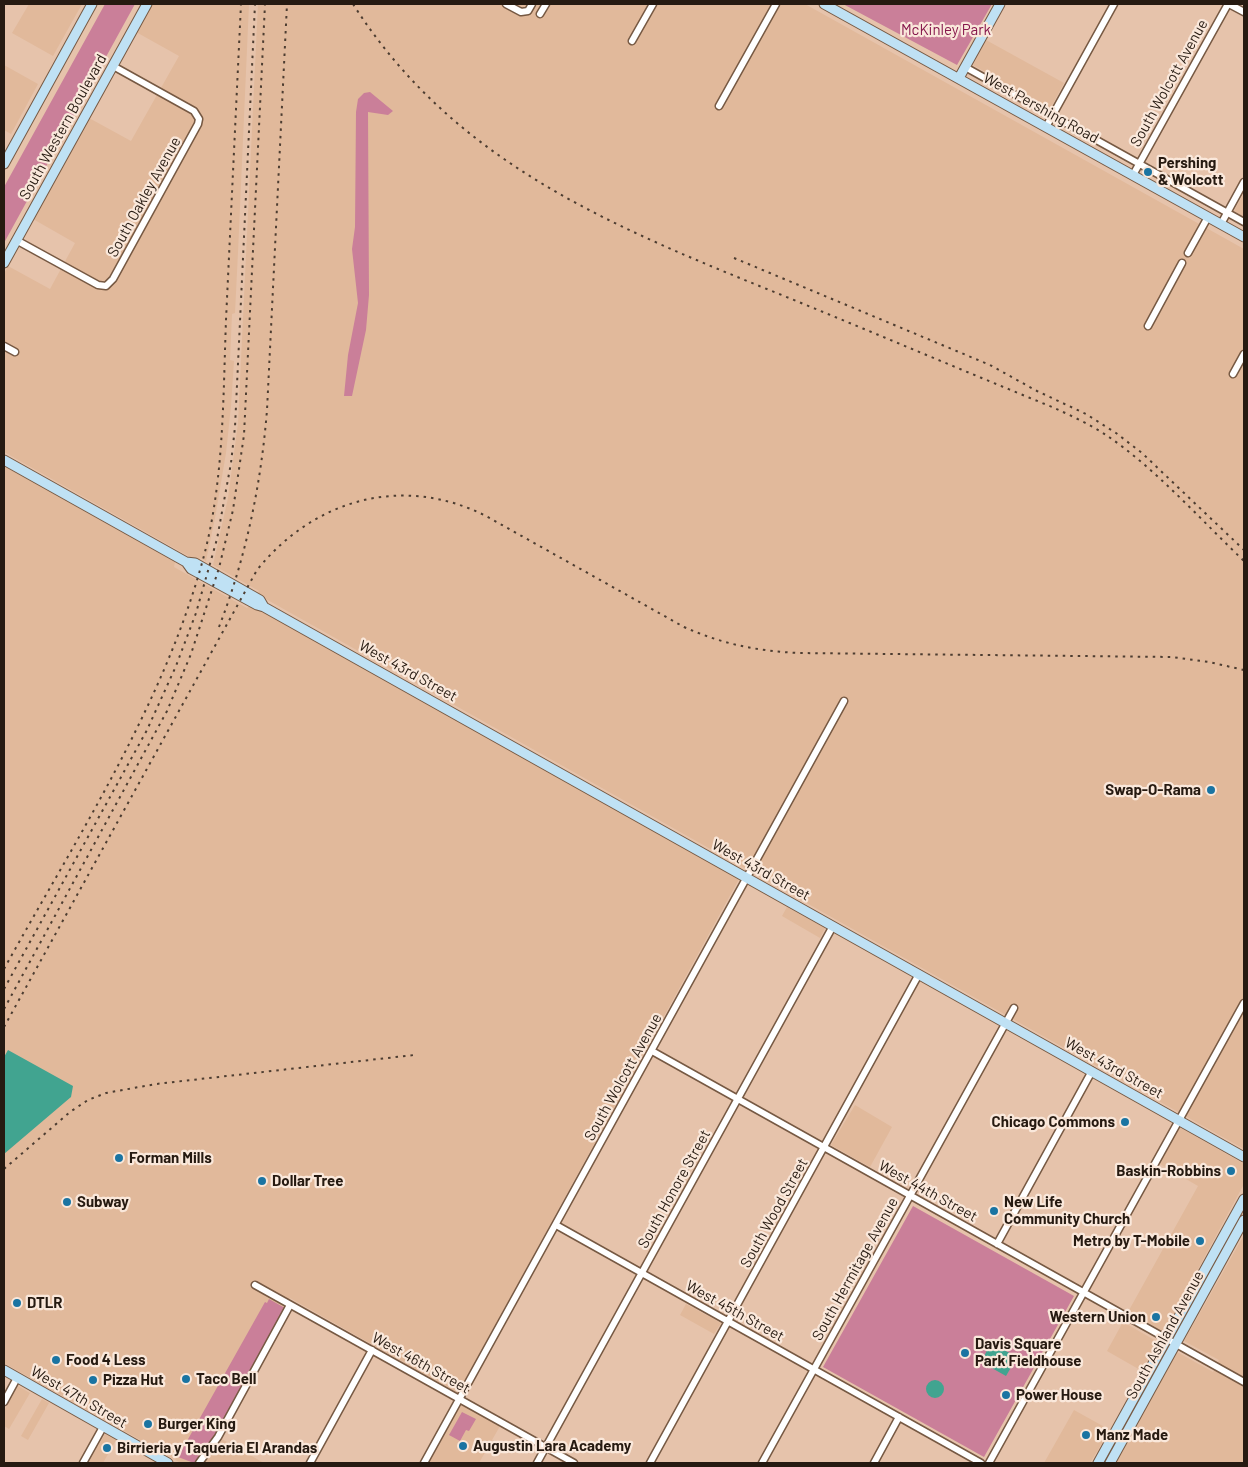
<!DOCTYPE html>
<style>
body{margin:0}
#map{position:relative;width:1248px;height:1467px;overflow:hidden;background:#e6c3ab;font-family:Barlow,sans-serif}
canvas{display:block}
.frame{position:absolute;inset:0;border:5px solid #261a11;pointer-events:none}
</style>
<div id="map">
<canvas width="1248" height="1467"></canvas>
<div class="frame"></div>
</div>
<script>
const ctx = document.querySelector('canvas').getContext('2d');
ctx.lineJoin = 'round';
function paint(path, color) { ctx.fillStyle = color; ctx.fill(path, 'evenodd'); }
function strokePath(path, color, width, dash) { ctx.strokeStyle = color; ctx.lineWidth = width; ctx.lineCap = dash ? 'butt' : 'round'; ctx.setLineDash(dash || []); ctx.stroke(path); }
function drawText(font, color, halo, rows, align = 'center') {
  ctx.font = font + ' Barlow,sans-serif'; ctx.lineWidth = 4.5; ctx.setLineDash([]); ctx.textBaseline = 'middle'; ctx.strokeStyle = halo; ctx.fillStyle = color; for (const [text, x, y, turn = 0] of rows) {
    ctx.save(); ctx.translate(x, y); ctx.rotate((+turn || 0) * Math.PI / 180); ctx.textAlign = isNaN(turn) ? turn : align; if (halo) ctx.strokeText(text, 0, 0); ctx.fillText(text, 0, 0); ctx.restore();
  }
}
const built = new Path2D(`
 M 29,4 L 82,4 L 53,56 L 12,33 Z
 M 152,4 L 249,4 L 238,252 L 235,313 L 232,314 L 230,360 L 234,361 L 231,406 L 226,453 L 215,518 L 206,561 L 200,558 L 199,562 L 4,452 L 4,274 L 8,266 L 50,289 L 75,243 L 33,219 L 89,118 L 131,141 L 179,56 L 136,32 Z
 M 258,4 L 805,4 L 1244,249 L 1244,1149 L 257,594 L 259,591 L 213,565 L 228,498 L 238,423 Z
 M 986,40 L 1064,83 L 1050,109 L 973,65 Z
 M 4,65 L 38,84 L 11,134 L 4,130 Z
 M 1244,193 L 1244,217 L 1234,211 Z
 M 4,466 L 175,562 L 174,567 L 197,580 L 247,608 L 250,605 L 739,879 L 458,1393 L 290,1298 L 211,1441 L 196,1463 L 181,1463 L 4,1363 Z
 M 787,907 L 825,928 L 820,938 L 782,916 Z
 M 855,1105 L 892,1127 L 870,1167 L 831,1145 Z
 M 1179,1127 L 1244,1164 L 1244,1184 L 1164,1332 L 1128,1312 L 1198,1186 L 1160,1164 Z
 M 1244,1235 L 1244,1463 L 1115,1463 L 1177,1352 L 1213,1372 L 1219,1360 L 1184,1341 Z
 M 686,1304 L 721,1323 L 714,1334 L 680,1315 Z
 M 1123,1322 L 1158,1342 L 1142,1371 L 1107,1351 Z
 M 18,1386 L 30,1393 L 9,1429 L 4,1426 L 4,1411 Z
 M 42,1399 L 49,1403 L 28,1440 L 21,1436 Z
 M 461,1404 L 500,1426 L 479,1463 L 428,1463 Z
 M 1074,1410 L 1110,1430 L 1090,1463 L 1044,1463 Z
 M 105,1434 L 116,1440 L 103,1463 L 88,1463 Z
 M 220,1438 L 264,1463 L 204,1463 Z`);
const green = new Path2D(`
 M 105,4 L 135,4 L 4,243 L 4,187 Z
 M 843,4 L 992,4 L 957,65 Z
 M 370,92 L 393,111 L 388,115 L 368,112 L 369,295 L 366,330 L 352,396 L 344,396 L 348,355 L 358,303 L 352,249 L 355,227 L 356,112 L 358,99 L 364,93 Z
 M 913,1206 L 1074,1296 L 984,1457 L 823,1367 Z
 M 1239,1217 L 1234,1230 L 1198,1296 L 1203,1281 Z
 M 269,1299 L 285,1308 L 211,1441 L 194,1463 L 178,1457 L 265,1302 L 267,1303 Z
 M 1133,1407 L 1136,1409 L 1103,1463 Z
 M 462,1412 L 476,1419 L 469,1431 L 466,1430 L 460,1441 L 449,1435 Z`);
const water = new Path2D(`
 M 8,1050 L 73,1086 L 71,1097 L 4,1154 L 4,1057 Z
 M 991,1343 L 1017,1357 L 1006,1376 L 981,1362 Z
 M926 1389a9 9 0 1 1 18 0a9 9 0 1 1-18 0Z`);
const street = new Path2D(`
 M 506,4 L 521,12 L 528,11 L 532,4
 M 1229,4 L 1244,12
 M 540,14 L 546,4
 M 632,41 L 653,4
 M 965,67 L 1244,222
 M 719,106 L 776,4
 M 1046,127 L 1114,4
 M 1133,175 L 1228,4
 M 1221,224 L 1244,182
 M 16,240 L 98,285 L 106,286 L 113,279 L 198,124 L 199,119 L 194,111 L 113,66
 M 1188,253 L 1208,217
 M 1148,326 L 1182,263
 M 4,346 L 15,352
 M 1233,374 L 1244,354
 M 652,1051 L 1244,1382
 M 556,1225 L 981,1463
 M 997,1244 L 1092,1071
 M 255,1285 L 574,1463
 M 4,1402 L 17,1378
 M 83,1463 L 103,1427
 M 199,1463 L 218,1437 L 290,1305
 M 310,1463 L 372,1350
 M 424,1463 L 844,701
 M 537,1463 L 833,926
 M 650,1463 L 919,974
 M 762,1463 L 1014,1008
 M 874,1463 L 899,1417
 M 989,1463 L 1244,1003`);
const secondary = new Path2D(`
 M 824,4 L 1244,237
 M 959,78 L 1000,4
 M 4,164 L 92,4
 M 4,263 L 147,4
 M 4,460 L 186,562 L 191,569 L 257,605 L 264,607 L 1244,1157
 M 186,562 L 195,563 L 260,600 L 264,607
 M 4,1370 L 168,1463
 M 1098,1463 L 1244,1199
 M 1110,1463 L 1244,1220`);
const rail = new Path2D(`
 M 353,4 C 456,166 619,229 789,298 C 877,334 964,371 1052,407 C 1070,415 1089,424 1106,435 C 1154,467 1202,521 1244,561
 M 734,258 L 990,365 L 1037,391 L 1086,414 L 1116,433 L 1142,453 L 1244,550
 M 219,627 C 246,557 261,485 267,410 L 287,4
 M 4,969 C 76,839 162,707 202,563 C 224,485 223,400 226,320 C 231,214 236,109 241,4
 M 4,989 L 147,730 L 176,666 L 196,613 L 217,539 L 231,463 L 235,427 L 255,4
 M 4,1009 L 167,711 L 191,654 L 219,568 L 233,510 L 244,435 L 265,4
 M 4,1027 L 257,570 C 314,499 403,474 486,516 L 684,627 C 722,644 757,651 798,653 L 1172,657 L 1209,662 L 1244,670
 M 4,1169 L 70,1112 L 88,1100 L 106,1093 L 156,1084 L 414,1055`);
const markers = [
 [1148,172,5,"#1a74a2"],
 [1211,790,5,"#1a74a2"],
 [1125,1122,5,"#1a74a2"],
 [119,1158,5,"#1a74a2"],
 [1231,1171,5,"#1a74a2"],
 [262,1181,5,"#1a74a2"],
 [67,1202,5,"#1a74a2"],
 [994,1211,5,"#1a74a2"],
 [1200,1241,5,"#1a74a2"],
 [17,1303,5,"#1a74a2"],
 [1156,1317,5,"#1a74a2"],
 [965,1353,5,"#1a74a2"],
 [56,1360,5,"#1a74a2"],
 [186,1379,5,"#1a74a2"],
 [93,1380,5,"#1a74a2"],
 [1006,1395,5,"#1a74a2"],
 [148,1424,5,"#1a74a2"],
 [1086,1435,5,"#1a74a2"],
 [463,1446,5,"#1a74a2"],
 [107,1448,5,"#1a74a2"]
];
const parkNames = [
 ["McKinley Park",946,30]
];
const streetNames = [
 ["South Wolcott Avenue",1169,83,-61],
 ["West Pershing Road",1041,108,29],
 ["South Western Boulevard",63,127,-61],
 ["South Oakley Avenue",144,197,-61],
 ["West 43rd Street",408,671,29],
 ["West 43rd Street",761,870,29],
 ["West 43rd Street",1114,1068,29],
 ["South Wolcott Avenue",623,1077,-61],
 ["South Honore Street",674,1189,-61],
 ["West 44th Street",928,1191,29],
 ["South Wood Street",774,1213,-61],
 ["South Hermitage Avenue",855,1269,-61],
 ["West 45th Street",735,1311,29],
 ["South Ashland Avenue",1165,1335,-61],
 ["West 46th Street",421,1363,29],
 ["West 47th Street",79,1397,30]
];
const poiNames = [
 ["Pershing",1158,163],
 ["& Wolcott",1158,180],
 ["Swap-O-Rama",1201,790,"right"],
 ["Chicago Commons",1115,1122,"right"],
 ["Forman Mills",129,1158],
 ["Baskin-Robbins",1221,1171,"right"],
 ["Dollar Tree",272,1181],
 ["Subway",77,1202],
 ["New Life",1004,1202],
 ["Community Church",1004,1219],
 ["Metro by T-Mobile",1190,1241,"right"],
 ["DTLR",27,1303],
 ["Western Union",1146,1317,"right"],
 ["Davis Square",975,1344],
 ["Park Fieldhouse",975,1361],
 ["Food 4 Less",66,1360],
 ["Taco Bell",196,1379],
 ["Pizza Hut",103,1380],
 ["Power House",1016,1395],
 ["Burger King",158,1424],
 ["Manz Made",1096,1435],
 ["Augustin Lara Academy",473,1446],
 ["Birrieria y Taqueria El Arandas",117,1448]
];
paint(built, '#e1b99b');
paint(green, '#ca7f99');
paint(water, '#41a490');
strokePath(street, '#765943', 9);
strokePath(secondary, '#765943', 11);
strokePath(street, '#fff', 6);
strokePath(secondary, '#bfe1f4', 9);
strokePath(rail, '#4d3d31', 2, [2.5, 5]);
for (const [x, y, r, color] of markers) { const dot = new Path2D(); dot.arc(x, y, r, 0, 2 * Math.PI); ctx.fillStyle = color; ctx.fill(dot); strokePath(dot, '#fae8db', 2); }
drawText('15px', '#86174c', '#fae8db', parkNames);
drawText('15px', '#261a11', '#fae8db', streetNames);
drawText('bold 15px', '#261a11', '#fae8db', poiNames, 'left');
</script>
